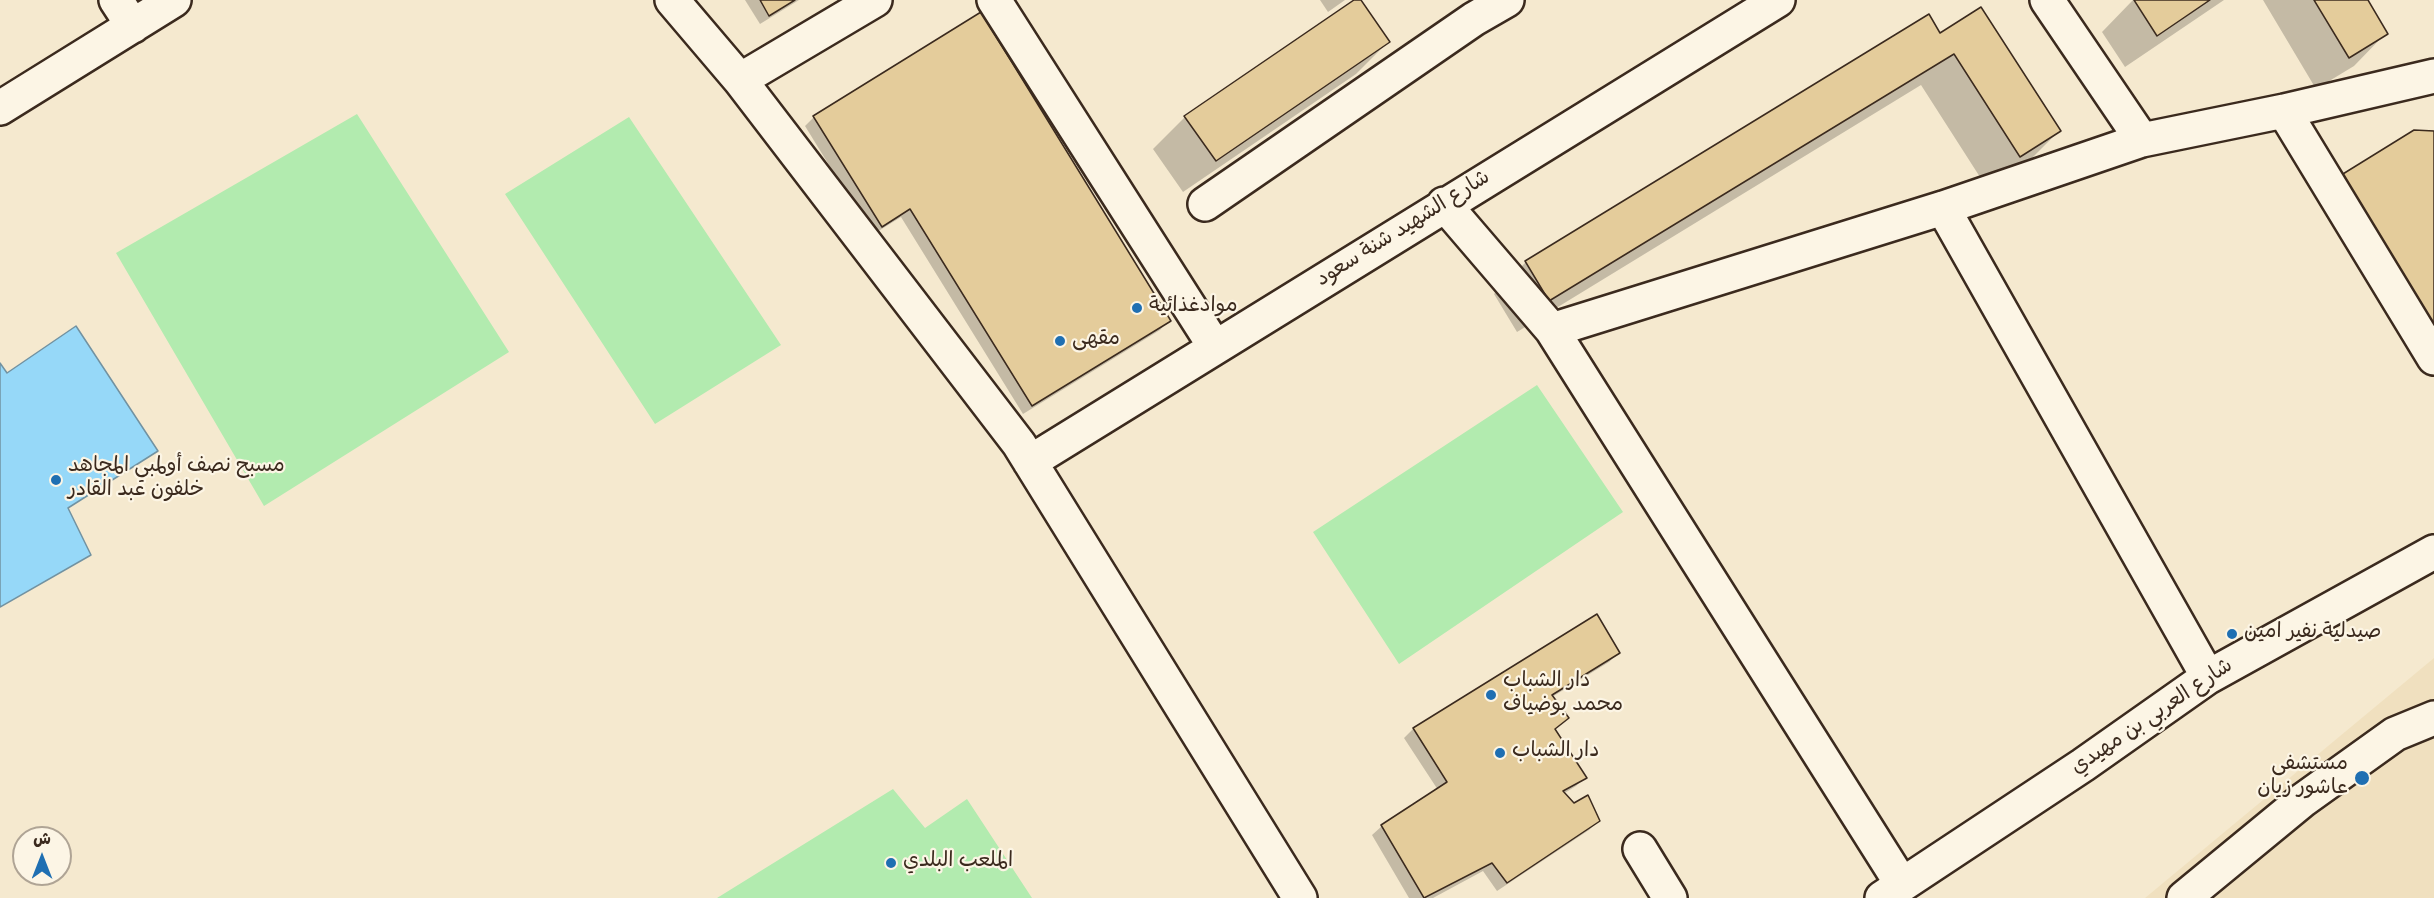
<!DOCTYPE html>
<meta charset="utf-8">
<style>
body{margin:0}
#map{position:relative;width:2434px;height:898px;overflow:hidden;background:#f5e9cf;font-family:"Indie Flower","Playpen Sans Arabic",sans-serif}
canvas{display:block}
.north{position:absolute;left:12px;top:826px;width:60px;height:60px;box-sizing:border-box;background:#fcf5e5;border:2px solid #afa495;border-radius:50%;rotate:0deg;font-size:16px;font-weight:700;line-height:24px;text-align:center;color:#3b2a1e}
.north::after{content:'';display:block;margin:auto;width:21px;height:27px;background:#1f6fb2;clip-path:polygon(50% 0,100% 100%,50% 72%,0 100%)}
</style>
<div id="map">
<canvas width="2434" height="898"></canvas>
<div class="north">ش</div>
</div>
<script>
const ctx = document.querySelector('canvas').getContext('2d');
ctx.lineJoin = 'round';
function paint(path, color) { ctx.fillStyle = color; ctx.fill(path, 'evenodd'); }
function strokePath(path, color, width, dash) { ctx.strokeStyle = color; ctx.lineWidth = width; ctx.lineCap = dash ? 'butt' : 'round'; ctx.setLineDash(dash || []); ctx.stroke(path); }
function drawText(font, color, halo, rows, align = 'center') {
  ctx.font = font + ' "Indie Flower","Playpen Sans Arabic",sans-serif'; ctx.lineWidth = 4.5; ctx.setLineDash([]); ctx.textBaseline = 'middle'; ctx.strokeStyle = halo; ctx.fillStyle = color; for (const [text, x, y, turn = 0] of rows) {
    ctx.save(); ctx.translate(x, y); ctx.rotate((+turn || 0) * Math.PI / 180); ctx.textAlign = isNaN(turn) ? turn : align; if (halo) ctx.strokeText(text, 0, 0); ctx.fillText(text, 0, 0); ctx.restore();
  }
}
const built = new Path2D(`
 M 2434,658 L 2434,898 L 2145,898 Z`);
const green = new Path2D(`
 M 357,114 L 509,352 L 264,506 L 116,253 Z
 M 629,117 L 781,345 L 655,424 L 505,194 Z
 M 1537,385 L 1623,512 L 1399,664 L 1313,532 Z
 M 893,789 L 925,828 L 967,799 L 1032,898 L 717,898 Z`);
const water = new Path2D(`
 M 76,326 L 158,451 L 68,508 L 91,555 L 0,607 L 0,363 L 7,373 Z`);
const shadow = new Path2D(`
 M 745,0 L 799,0 L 760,24 Z
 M 1320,0 L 1345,0 L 1328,12 Z
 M 1357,0 L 1360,0 L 1388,42 L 1356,74 L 1183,192 L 1153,149 L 1185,117 Z
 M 2133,0 L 2224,0 L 2125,67 L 2102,32 Z
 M 2263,0 L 2366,0 L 2386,33 L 2354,66 L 2316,89 Z
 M 1940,35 L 2059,131 L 2027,163 L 1987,188 L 1921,85 L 1517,332 L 1494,294 L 1526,262 Z
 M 814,117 L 1169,320 L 1160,330 L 1023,414 L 901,217 L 872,235 L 805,126 Z
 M 1597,616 L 1618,653 L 1609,662 L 1552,697 L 1567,718 L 1554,730 L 1585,777 L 1576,786 L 1563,794 L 1574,805 L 1598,821 L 1589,830 L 1497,891 L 1483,871 L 1433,898 L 1409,898 L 1372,835 L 1382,826 L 1438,790 L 1404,738 L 1413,729 Z`);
const building = new Path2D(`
 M 760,0 L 795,0 L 769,16 Z
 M 1354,0 L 1361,0 L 1390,42 L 1216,161 L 1184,116 Z
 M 2134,0 L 2210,0 L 2157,36 Z
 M 2314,0 L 2368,0 L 2388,34 L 2349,58 Z
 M 1981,7 L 2061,131 L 2020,157 L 1954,54 L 1549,301 L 1525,261 L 1929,14 L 1940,33 Z
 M 981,12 L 1171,321 L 1032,406 L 910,209 L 882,227 L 813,116 Z
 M 2414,130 L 2434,131 L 2434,336 L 2338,177 Z
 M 1597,614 L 1620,653 L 1552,695 L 1569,718 L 1555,729 L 1587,778 L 1563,791 L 1574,803 L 1588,795 L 1600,821 L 1507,883 L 1492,863 L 1424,898 L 1381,825 L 1447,782 L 1413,728 Z`);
const minor = new Path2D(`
 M 116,0 L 133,26
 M 672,0 L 740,80 L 1019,444 L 1300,898
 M 994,0 L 1215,347
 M 2047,0 L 2142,140
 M 740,80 L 875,0
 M 0,108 L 174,0
 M 2284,111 L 2434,358
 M 1205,204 L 1474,19 L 1507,0
 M 1444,204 L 1552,330 L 1901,883
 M 1943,208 L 2208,677
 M 1552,330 L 1943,208 L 2142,140 L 2284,111 L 2434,76
 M 1030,462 L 1778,0
 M 1640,849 L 1670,898
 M 1882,898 L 2083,765 L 2208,677 L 2434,552
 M 2184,898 L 2303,800 L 2395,734 L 2434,718`);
const markers = [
 [1137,308,6,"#1f6fb2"],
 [1060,341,6,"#1f6fb2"],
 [56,480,6,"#1f6fb2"],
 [2232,634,6,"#1f6fb2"],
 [1491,695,6,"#1f6fb2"],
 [1500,753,6,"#1f6fb2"],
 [2362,778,8,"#1f6fb2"],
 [891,863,6,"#1f6fb2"]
];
const streetNames = [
 ["شارع الشهيد شنة سعود",1404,230,-32],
 ["شارع العربي بن مهيدي",2153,718,-34]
];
const poiNames = [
 ["موادغذائية",1149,308],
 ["مقهى",1072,341],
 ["مسبح نصف أولمبي المجاهد",68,468],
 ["خلفون عبد القادر",68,492],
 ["صيدلية نفير امين",2244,634],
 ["دار الشباب",1503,683],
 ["محمد بوضياف",1503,707],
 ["دار الشباب",1512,753],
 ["مستشفى",2348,766,"right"],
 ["عاشور زيان",2348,790,"right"],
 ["الملعب البلدي",903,863]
];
paint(built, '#f0e0bf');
paint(green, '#b2ebaf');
paint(water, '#96d8f8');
strokePath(water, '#7292a1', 1.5);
paint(shadow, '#0003');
paint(building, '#e4cc9b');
strokePath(building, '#3b2a1e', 1.5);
strokePath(minor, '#3b2a1e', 38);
strokePath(minor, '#fcf5e5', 33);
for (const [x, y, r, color] of markers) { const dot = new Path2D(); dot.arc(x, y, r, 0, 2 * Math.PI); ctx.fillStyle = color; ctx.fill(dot); strokePath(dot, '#fcf5e5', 2); }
drawText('21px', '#3b2a1e', '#fcf5e5', streetNames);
drawText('21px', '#3b2a1e', '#fcf5e5', poiNames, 'left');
</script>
